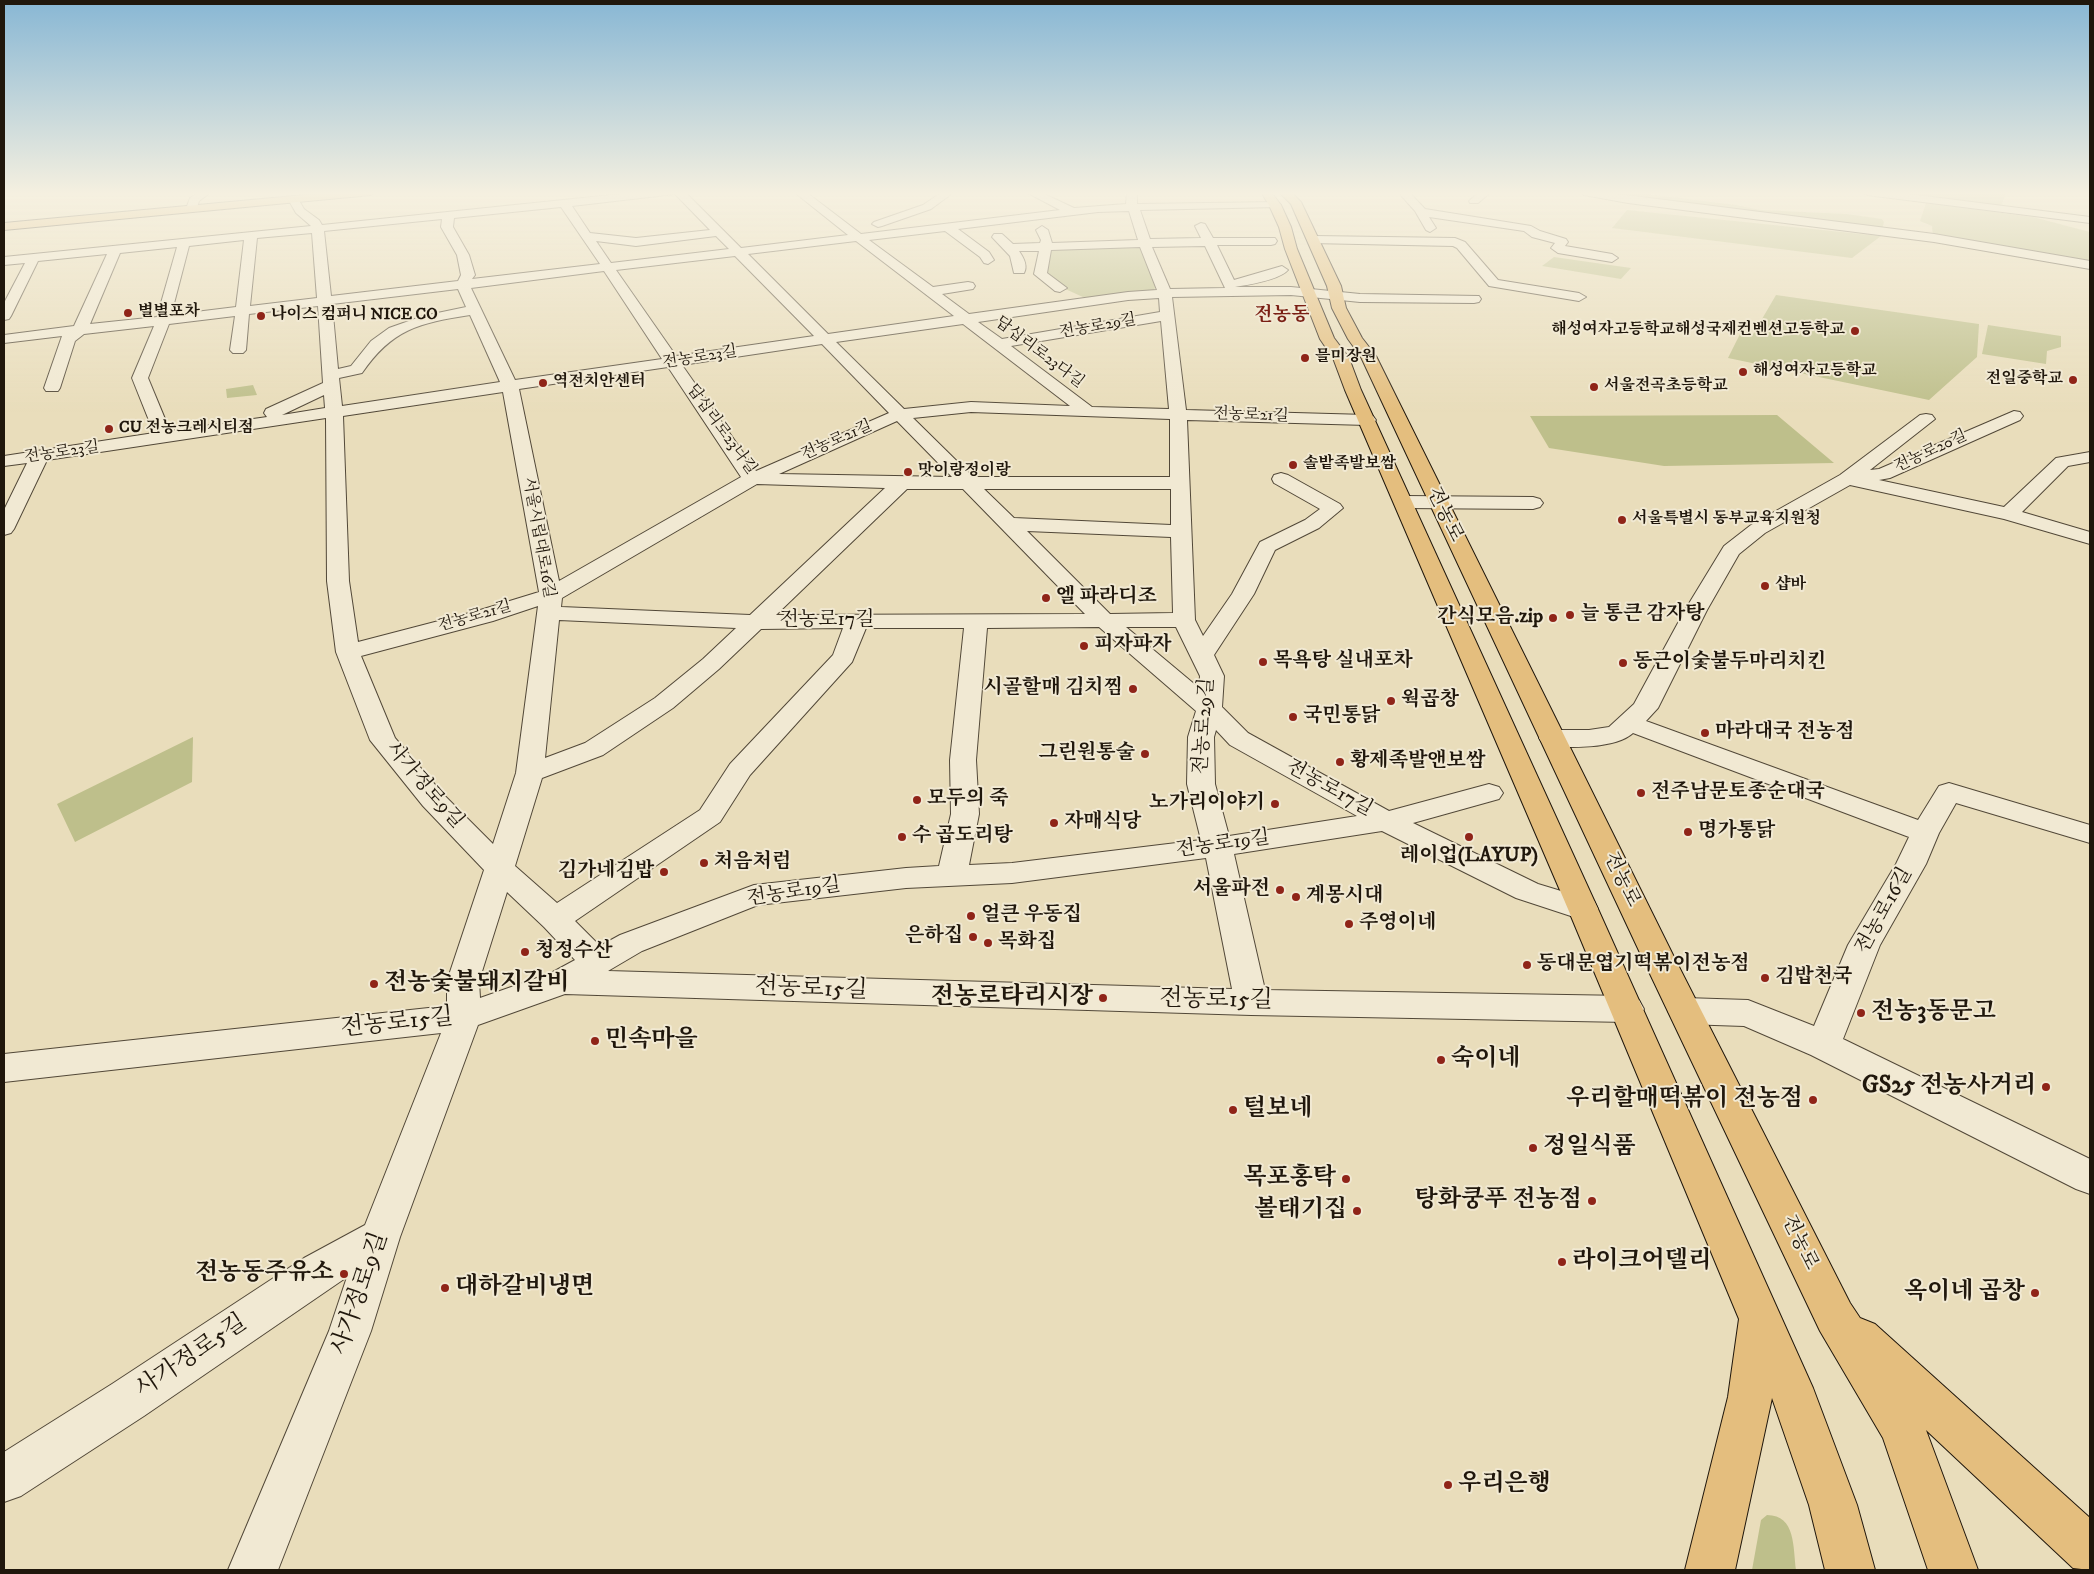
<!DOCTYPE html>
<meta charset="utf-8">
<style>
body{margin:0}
#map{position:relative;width:2094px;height:1574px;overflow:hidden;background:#e9ddbb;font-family:"IM FELL DW Pica",serif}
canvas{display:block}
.frame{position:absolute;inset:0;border:5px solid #20170c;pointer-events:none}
</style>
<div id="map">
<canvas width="2094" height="1574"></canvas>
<div class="frame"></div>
</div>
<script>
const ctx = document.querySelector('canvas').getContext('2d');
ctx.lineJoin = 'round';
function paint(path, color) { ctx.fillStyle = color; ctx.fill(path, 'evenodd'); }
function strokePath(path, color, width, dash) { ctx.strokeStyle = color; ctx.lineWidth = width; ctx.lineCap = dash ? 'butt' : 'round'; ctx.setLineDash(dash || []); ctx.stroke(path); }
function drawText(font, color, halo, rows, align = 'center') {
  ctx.font = font + ' "IM FELL DW Pica","Noto Serif KR",serif'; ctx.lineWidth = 4; ctx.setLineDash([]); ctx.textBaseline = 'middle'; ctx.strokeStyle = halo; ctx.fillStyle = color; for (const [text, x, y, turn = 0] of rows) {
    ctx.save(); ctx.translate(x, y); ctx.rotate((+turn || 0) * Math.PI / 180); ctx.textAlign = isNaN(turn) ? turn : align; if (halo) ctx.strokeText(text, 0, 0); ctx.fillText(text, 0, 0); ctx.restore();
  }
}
const green = new Path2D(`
 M 1587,192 L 1631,192 L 1736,205 L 1761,210 L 1847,214 L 1882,219 L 1884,222 L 1882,230 Z
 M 1901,192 L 2007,192 L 2000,208 L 1908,195 Z
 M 1926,203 L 2033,217 L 2090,232 L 2090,264 L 1933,238 L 1932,226 L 1920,221 Z
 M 1627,210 L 1881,236 L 1852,258 L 1612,228 Z
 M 1141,244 L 1156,285 L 1154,290 L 1150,292 L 1085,298 L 1061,287 L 1044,275 L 1048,246 Z
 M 1554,257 L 1631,268 L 1621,279 L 1542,266 Z
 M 1776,295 L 1979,324 L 1977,357 L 1929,400 L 1728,358 L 1740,334 L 1752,336 Z
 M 1988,325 L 2061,336 L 2061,347 L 2047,351 L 2046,364 L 1982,354 Z
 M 253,385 L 257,395 L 227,398 L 226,389 Z
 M 1777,415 L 1834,463 L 1664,466 L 1549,448 L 1530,416 Z
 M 193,737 L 192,782 L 75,842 L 57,804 Z
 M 1767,1515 C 1796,1515 1793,1548 1796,1570 L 1752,1570 L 1761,1520 Z`);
const minor = new Path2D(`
 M 199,192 L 211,192 L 199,201 L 196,211 L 188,211 L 186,209 L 190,198 Z
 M 640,192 L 685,192 L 741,248 L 848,235 L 794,192 L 806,192 L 861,234 L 1060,210 L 1026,192 L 1040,192 L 1074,208 L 1126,204 L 1127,192 L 1137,192 L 1137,204 L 1275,202 L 1281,205 L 1279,207 L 1140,210 L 1150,239 L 1201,238 L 1195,226 L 1201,223 L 1205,224 L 1213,238 L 1275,238 L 1277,241 L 1275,244 L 1271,245 L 1217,245 L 1234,280 L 1282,266 L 1288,270 C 1280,280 1247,285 1235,287 L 1291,287 L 1360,294 L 1479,296 L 1481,299 L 1479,302 L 1474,303 L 1360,302 L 1291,295 L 1172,297 L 1186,410 L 1367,415 L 1373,416 L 1376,420 L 1373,424 L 1367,425 L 1187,420 L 1195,620 L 1203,636 L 1232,594 L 1260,542 L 1305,520 L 1320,509 L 1274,483 L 1272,479 L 1274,475 L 1281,473 L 1288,475 L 1340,504 L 1343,508 L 1319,528 L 1275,550 L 1254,594 L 1214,655 L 1224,676 L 1222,707 L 1248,733 L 1389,811 L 1489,784 L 1499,787 L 1503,793 L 1499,799 L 1413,823 L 1538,884 L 1594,901 L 1598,909 L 1594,917 L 1583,920 L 1516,898 L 1382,831 L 1234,854 L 1265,990 L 1627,996 L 1639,1000 L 1644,1009 L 1639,1018 L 1627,1022 L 1251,1015 L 565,994 L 478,1025 L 400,1237 L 371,1331 L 278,1570 L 228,1570 L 329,1331 L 347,1277 L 144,1416 L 21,1496 L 4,1502 L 4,1452 L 112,1384 L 304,1258 L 365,1225 L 441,1033 L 4,1082 L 4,1054 L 447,1006 L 447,981 L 484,870 L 423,806 L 370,740 L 336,652 L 327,581 L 326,418 L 47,460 L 14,529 L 11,533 L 4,535 L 4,510 L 27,463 L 4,466 L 4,456 L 154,433 L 132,378 L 154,326 L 84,334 L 75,341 L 60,388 L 58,391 L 46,391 L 44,388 L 62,336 L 4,343 L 4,335 L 74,326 L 107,254 L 38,261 L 11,316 L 9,319 L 4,320 L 4,303 L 25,263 L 4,265 L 4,257 L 311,226 L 296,213 L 288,199 L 293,196 L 297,197 L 304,209 L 319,220 L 322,225 ZM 675,194 L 710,230 L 636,238 L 590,233 L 572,206 ZM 561,207 L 600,264 L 472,279 L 475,275 L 469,255 L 453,227 L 454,218 ZM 1129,211 L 1138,240 L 1052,243 L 1048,230 L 1042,226 L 1036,230 L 1041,240 L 1040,243 L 1013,244 L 1002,234 L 994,234 L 992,237 L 1010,256 L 1014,273 L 1024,273 C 1028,266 1024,258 1019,251 L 1039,251 L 1034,274 L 1055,291 L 1060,292 L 1067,288 L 1047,273 L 1051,250 L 1140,247 L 1157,290 L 1128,292 L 969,314 L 942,294 L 973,289 L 975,286 L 973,283 L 968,282 L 933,287 L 869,240 L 945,231 L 980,257 L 984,263 L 988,264 L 994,260 L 989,252 L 958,229 L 1098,212 ZM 442,219 L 441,227 L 457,255 L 461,275 L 458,281 L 331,296 L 324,231 ZM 312,233 L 317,298 L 250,306 L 257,238 ZM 716,236 L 729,249 L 611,263 L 596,241 L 636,246 ZM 244,240 L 236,307 L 171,315 L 189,246 ZM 856,241 L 954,316 L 828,334 L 748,254 ZM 1205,246 L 1225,288 L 1170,289 L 1152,247 ZM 177,247 L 157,317 L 90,324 L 120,253 ZM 735,256 L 814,336 L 676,356 L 616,270 ZM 604,271 L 662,359 L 515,380 L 471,288 ZM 458,289 L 466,307 L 423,316 L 389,328 L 371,341 L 351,366 L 338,369 L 332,304 ZM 1159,298 L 1160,312 L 1002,339 L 978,322 L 1128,300 ZM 318,306 L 323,383 L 266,409 L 264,413 L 267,417 L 170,431 L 148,378 L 169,324 L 235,316 L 230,350 L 233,353 L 243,353 L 246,350 L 249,314 ZM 470,315 L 500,382 L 342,406 L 339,378 L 362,373 C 392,329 419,323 470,315 ZM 1161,321 L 1169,409 L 1092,407 L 1011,346 ZM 963,324 L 1070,406 L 971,402 L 904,409 L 836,342 ZM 822,344 L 889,413 L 756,471 L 682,365 ZM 668,367 L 741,477 L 559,581 L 519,389 ZM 503,392 L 539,592 L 477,611 L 358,642 L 349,581 L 343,416 ZM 324,395 L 325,408 L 282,415 ZM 971,412 L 1170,419 L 1170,477 L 973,477 L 913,418 ZM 897,421 L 952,477 L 779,474 ZM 757,484 L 885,488 L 750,615 L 561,607 L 562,598 ZM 907,489 L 963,489 L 1085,614 L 776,615 ZM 984,489 L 1171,489 L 1171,525 L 1014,518 ZM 1027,531 L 1171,537 L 1173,613 L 1110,614 ZM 538,606 L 516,773 L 493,844 L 443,794 L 395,738 L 361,656 L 493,621 ZM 559,620 L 736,628 L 703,659 L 655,698 L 585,743 L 545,758 ZM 1099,627 L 1196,711 L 1188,737 L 1187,784 L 1201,840 L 1012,863 L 969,865 L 979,814 L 976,760 L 987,628 ZM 1126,627 L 1176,627 L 1200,676 L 1199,688 ZM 843,628 L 833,655 L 730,764 L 700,810 L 557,903 L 515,866 L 542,778 L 603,755 L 673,708 L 719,669 L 761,629 ZM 866,628 L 964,628 L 950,760 L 951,814 L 939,866 L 906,868 L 754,885 L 620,935 L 600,946 L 575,921 L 720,822 L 750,775 L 852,662 ZM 1216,730 L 1230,745 L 1357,816 L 1229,836 L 1215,784 L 1214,737 ZM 1206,858 L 1232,989 L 608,971 L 642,951 L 758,905 L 906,888 L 1012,883 ZM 507,892 L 544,927 L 575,960 L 551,973 L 480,998 L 479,981 Z
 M 942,192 L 954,192 L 931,209 L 882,226 L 878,227 L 872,224 L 874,222 L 923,205 Z
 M 1398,192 L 1409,192 L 1425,209 L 1531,226 L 1540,231 L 1566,239 L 1568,242 L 1565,246 L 1612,254 L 1618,258 L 1612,262 L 1558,253 L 1551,248 L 1555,243 L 1532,237 L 1524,231 L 1429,217 L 1436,228 L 1430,232 L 1426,230 L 1415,211 Z
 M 1479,192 L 1491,192 L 1478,203 L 1470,203 L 1469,201 Z
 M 1579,192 L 1602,192 L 1934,234 L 2090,261 L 2090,269 L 1934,242 L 1628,203 L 1584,195 Z
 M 1862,192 L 1893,192 L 2090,217 L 2090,223 L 1867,195 Z
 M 1315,236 L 1455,238 L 1465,242 L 1498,280 L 1579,293 L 1586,297 L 1579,301 L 1489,286 L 1457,248 L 1453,246 L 1311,243 L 1309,240 Z
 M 2014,411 L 2020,412 L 2023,416 L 2020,420 L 1890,478 L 1879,480 L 2004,507 L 2056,458 L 2090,452 L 2090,462 L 2068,466 L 2022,512 L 2090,532 L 2090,544 L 2004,519 L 1850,485 L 1765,533 L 1739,554 L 1707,610 L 1658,708 L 1646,721 L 1918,820 L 1939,786 L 1949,783 L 2090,825 L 2090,843 L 1956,803 L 1939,833 L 1926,864 L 1880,945 L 1843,1039 L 2090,1159 L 2090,1194 L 2076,1189 L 1811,1055 L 1744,1026 L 1685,1024 L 1673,1020 L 1668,1011 L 1673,1002 L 1685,998 L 1748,1000 L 1814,1026 L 1848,945 L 1896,864 L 1909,837 L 1633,733 C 1616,749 1564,749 1543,744 L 1539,738 L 1543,732 L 1552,730 L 1589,730 L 1609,727 L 1634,704 L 1685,610 L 1724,546 L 1751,525 L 1840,475 L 1920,415 L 1926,414 L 1932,415 L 1935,419 L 1870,470 L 1879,469 Z
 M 1404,496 L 1533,497 L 1540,499 L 1543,503 L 1540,507 L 1533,509 L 1404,508 L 1397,506 L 1394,502 L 1397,498 Z`);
const major = new Path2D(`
 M 337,192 L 376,192 L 371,195 L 4,230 L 4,223 Z
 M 1261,192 L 1271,192 L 1281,205 L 1291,227 L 1297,249 L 1334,338 L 1349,358 L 1361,390 L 1598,909 L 1813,1388 L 1857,1505 L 1875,1570 L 1825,1570 L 1809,1505 L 1772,1398 L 1735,1570 L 1685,1570 L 1728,1397 L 1739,1319 L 1568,909 L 1345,390 L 1333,358 L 1320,339 L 1285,249 L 1279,227 L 1269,205 Z
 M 1279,192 L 1291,192 L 1301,202 L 1341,286 L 1346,308 L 1362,338 L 1376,356 L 1673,955 L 1850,1303 L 1860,1318 L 1875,1324 L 2090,1518 L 2090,1570 L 2073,1568 L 1926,1430 L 1978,1570 L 1928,1570 L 1883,1438 L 1820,1331 L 1641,955 L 1361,357 L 1348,339 L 1332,308 L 1327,286 L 1291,204 Z`);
const markers = [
 [128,313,5,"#8f2418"],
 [261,316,5,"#8f2418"],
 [1855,331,5,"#8f2418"],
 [1305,358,5,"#8f2418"],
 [1743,372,5,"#8f2418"],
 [2073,380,5,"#8f2418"],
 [543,383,5,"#8f2418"],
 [1594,387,5,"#8f2418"],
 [109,429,5,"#8f2418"],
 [1293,465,5,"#8f2418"],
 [908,472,5,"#8f2418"],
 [1622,520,5,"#8f2418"],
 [1765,586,5,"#8f2418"],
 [1046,598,5,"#8f2418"],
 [1570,615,5,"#8f2418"],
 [1553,618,5,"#8f2418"],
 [1084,646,5,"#8f2418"],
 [1263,662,5,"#8f2418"],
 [1623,663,5,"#8f2418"],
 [1133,689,5,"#8f2418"],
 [1391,701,5,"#8f2418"],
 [1293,717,5,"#8f2418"],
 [1705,733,5,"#8f2418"],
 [1145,754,5,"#8f2418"],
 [1340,762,5,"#8f2418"],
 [1641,793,5,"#8f2418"],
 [917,800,5,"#8f2418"],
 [1275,804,5,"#8f2418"],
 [1054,823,5,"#8f2418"],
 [1688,832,5,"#8f2418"],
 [902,837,5,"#8f2418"],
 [1469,837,5,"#8f2418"],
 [704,863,5,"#8f2418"],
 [664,872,5,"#8f2418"],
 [1280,890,5,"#8f2418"],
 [1296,897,5,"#8f2418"],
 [971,916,5,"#8f2418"],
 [1349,924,5,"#8f2418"],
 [973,937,5,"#8f2418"],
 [988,943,5,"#8f2418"],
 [525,952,5,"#8f2418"],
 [1527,965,5,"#8f2418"],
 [1765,978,5,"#8f2418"],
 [374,984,5,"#8f2418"],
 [1103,998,5,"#8f2418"],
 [1861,1013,5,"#8f2418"],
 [595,1041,5,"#8f2418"],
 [1441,1060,5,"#8f2418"],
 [2046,1087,5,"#8f2418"],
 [1813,1100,5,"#8f2418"],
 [1233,1110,5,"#8f2418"],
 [1533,1148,5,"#8f2418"],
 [1346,1179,5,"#8f2418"],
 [1592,1201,5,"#8f2418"],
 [1357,1211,5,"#8f2418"],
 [1562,1262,5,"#8f2418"],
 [344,1274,5,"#8f2418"],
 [445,1288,5,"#8f2418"],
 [2035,1293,5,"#8f2418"],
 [1448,1485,5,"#8f2418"]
];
const farPoinames = [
 ["별별포차",138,313],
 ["나이스 컴퍼니 NICE CO",271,316],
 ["해성여자고등학교해성국제컨벤션고등학교",1845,331,"right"],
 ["믈미장원",1315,358],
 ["해성여자고등학교",1753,372],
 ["전일중학교",2063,380,"right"],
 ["역전치안센터",553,383],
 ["서울전곡초등학교",1604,387],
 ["CU 전농크레시티점",119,429],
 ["솔밭족발보쌈",1303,465],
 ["맛이랑정이랑",918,472],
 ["서울특별시 동부교육지원청",1632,520],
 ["샵바",1775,586]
];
const farStreetnames = [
 ["전농로29길",1098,327,-10],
 ["답십리로23다길",1039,353,37],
 ["전농로23길",700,358,-9],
 ["전농로21길",1251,416,2],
 ["답십리로23나길",721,430,54],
 ["전농로21길",837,441,-24],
 ["전농로20길",1931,452,-25],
 ["전농로23길",62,453,-8],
 ["서울시립대로16길",538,538,80],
 ["전농로21길",475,617,-16]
];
const farQuarternames = [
 ["전농동",1282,316]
];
const streetNames = [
 ["전농로",1444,515,64],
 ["전농로17길",827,621],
 ["전농로29길",1205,726,-86],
 ["사가정로9길",424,786,49],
 ["전농로17길",1329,789,29],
 ["전농로19길",1223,845,-8],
 ["전농로",1621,880,64],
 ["전농로19길",794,893,-9],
 ["전농로16길",1885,911,-61],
 ["전농로",1799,1243,64]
];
const poiNames = [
 ["엘 파라디조",1056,598],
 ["늘 통큰 감자탕",1580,615],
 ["간식모음.zip",1543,618,"right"],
 ["피자파자",1094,646],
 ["목욕탕 실내포차",1273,662],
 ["동근이숯불두마리치킨",1633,663],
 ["시골할매 김치찜",1123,689,"right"],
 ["웍곱창",1401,701],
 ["국민통닭",1303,717],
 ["마라대국 전농점",1715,733],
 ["그린원통술",1135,754,"right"],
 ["황제족발앤보쌈",1350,762],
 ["전주남문토종순대국",1651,793],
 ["모두의 죽",927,800],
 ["노가리이야기",1265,804,"right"],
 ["자매식당",1064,823],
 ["명가통닭",1698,832],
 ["수 곱도리탕",912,837],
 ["레이업(LAYUP)",1469,857,"center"],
 ["처음처럼",714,863],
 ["김가네김밥",654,872,"right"],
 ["서울파전",1270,890,"right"],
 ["계몽시대",1306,897],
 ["얼큰 우동집",981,916],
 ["주영이네",1359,924],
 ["은하집",963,937,"right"],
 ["목화집",998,943],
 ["청정수산",535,952],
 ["동대문엽기떡볶이전농점",1537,965],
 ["김밥천국",1775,978]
];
const nearPoinames = [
 ["전농숯불돼지갈비",384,984],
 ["전농로타리시장",1093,998,"right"],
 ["전농3동문고",1871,1013],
 ["민속마을",605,1041],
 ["숙이네",1451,1060],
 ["GS25 전농사거리",2036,1087,"right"],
 ["우리할매떡볶이 전농점",1803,1100,"right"],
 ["털보네",1243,1110],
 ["정일식품",1543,1148],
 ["목포홍탁",1336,1179,"right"],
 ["탕화쿵푸 전농점",1582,1201,"right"],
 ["볼태기집",1347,1211,"right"],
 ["라이크어델리",1572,1262],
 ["전농동주유소",334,1274,"right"],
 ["대하갈비냉면",455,1288],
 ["옥이네 곱창",2025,1293,"right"],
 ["우리은행",1458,1485]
];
const nearStreetnames = [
 ["전농로15길",811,990,2],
 ["전농로15길",1216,1001,1],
 ["전농로15길",397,1024,-6],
 ["사가정로9길",361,1294,-71],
 ["사가정로5길",192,1357,-34]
];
paint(green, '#bebf8b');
strokePath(minor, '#524838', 2);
strokePath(major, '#20170c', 2);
paint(minor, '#f1e9d3');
paint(major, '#e4be7e');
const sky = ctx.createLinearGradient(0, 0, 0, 412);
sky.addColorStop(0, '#88b7d4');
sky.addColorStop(0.47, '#f5f0e0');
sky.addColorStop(1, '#f5f0e000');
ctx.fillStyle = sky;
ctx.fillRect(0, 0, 2094, 412);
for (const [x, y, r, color] of markers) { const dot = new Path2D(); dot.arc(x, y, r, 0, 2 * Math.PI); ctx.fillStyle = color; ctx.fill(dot); strokePath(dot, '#f1e9d3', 2); }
drawText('bold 16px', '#20170c', '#f1e9d3', farPoinames, 'left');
drawText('16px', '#20170c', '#f1e9d3', farStreetnames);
drawText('bold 19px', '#7a1f14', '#f1e9d3', farQuarternames);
drawText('20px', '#20170c', '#f1e9d3', streetNames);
drawText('bold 20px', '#20170c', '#f1e9d3', poiNames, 'left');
drawText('bold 24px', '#20170c', '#f1e9d3', nearPoinames, 'left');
drawText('24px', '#20170c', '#f1e9d3', nearStreetnames);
</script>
